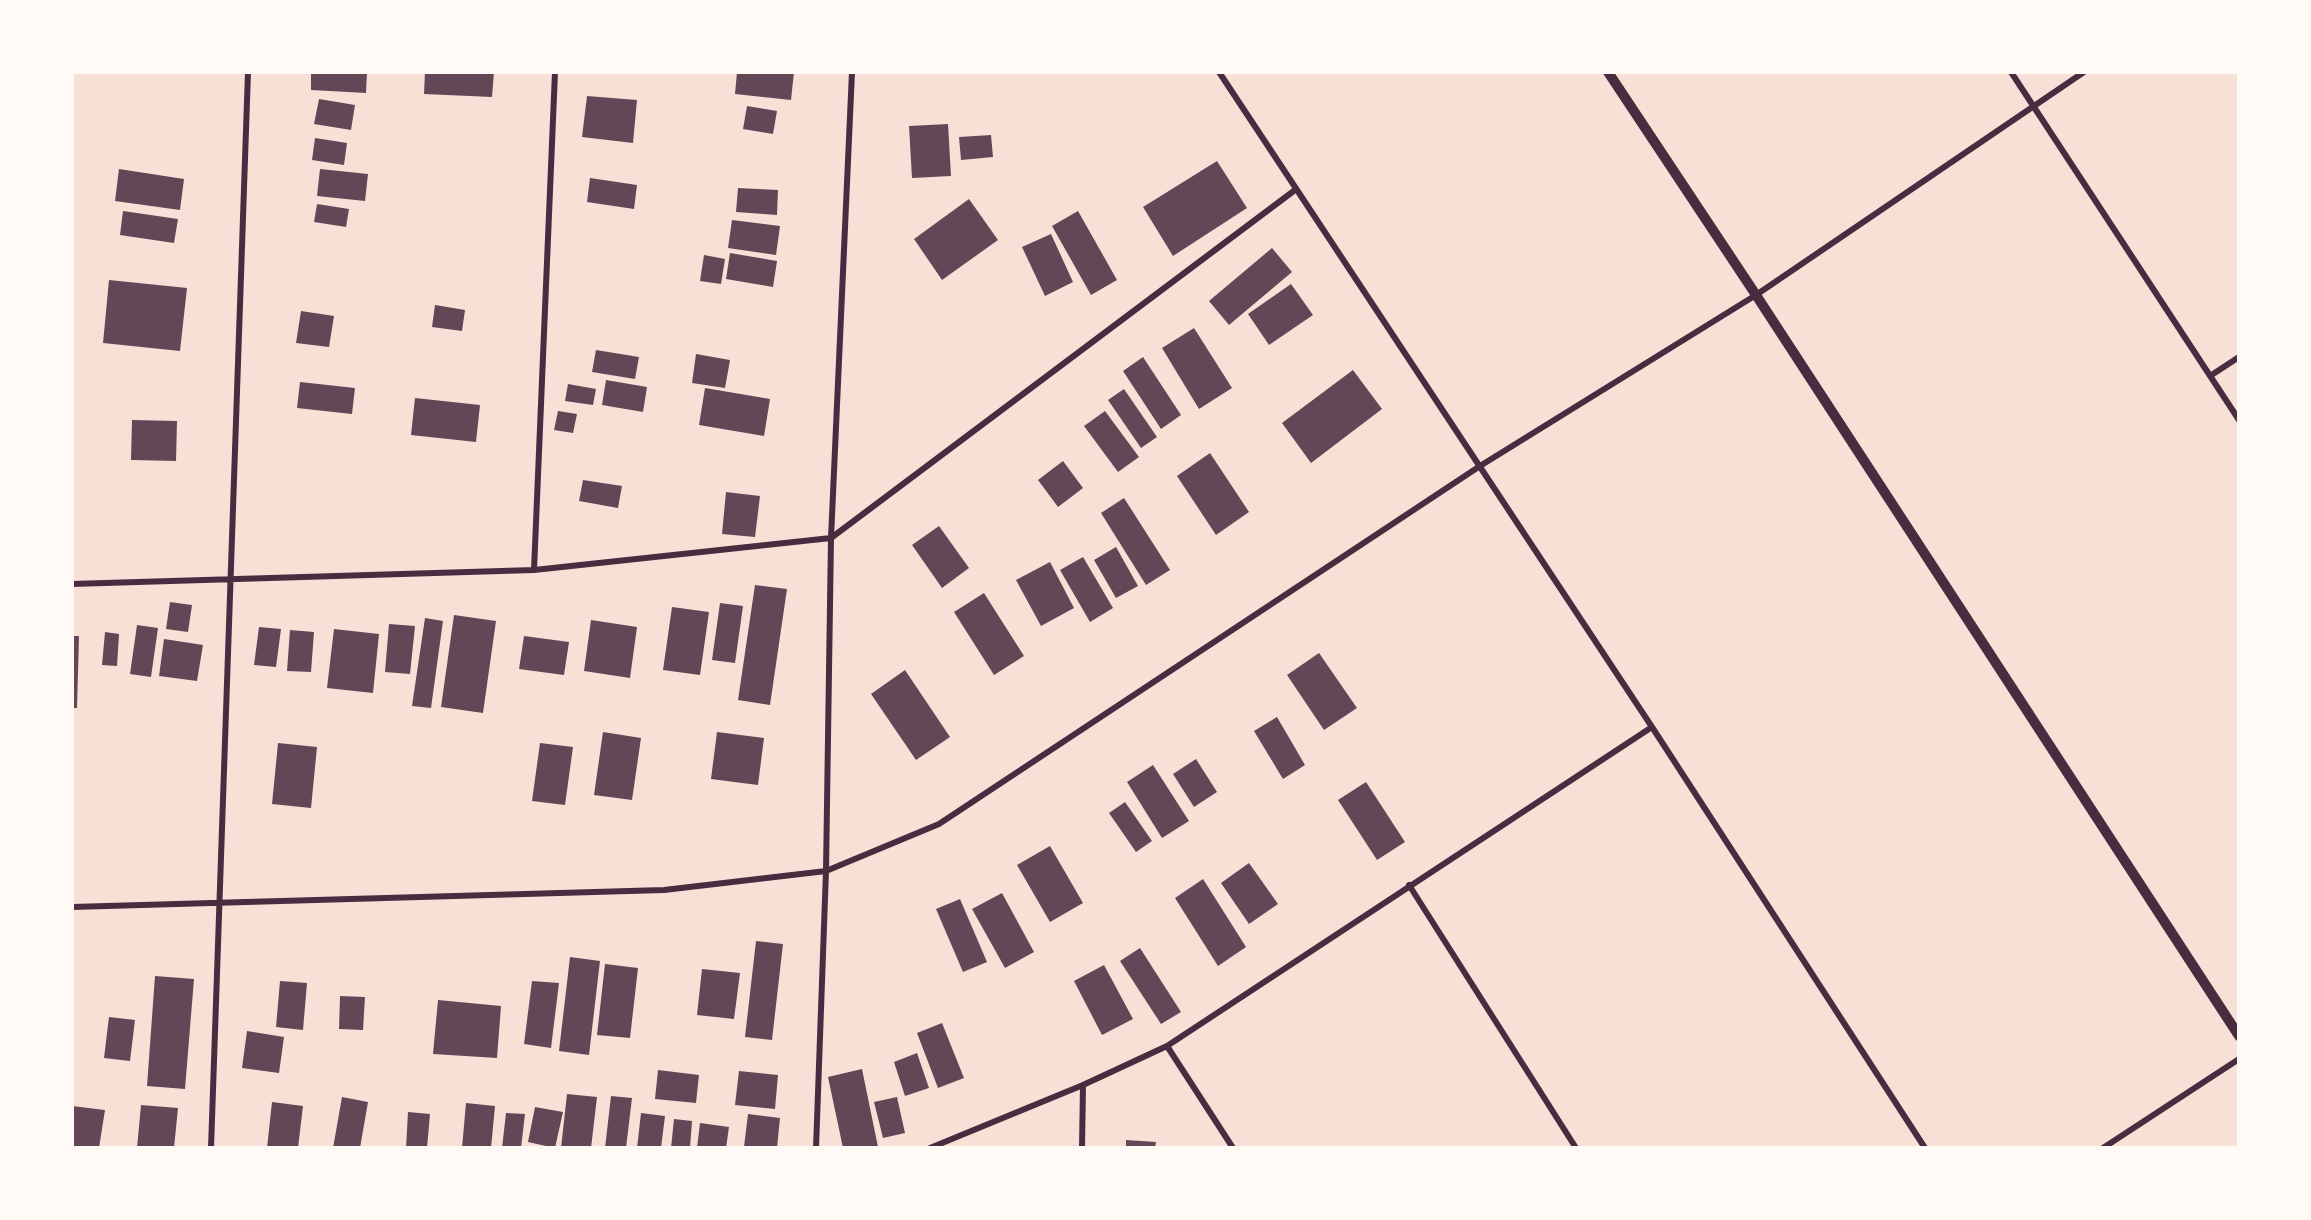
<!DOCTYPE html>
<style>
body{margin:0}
#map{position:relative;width:2311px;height:1220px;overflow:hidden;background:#f7e1d7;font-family:Quicksand,sans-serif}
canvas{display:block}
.frame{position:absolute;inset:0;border:74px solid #fffaf5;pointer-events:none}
</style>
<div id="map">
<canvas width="2311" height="1220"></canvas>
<div class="frame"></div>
</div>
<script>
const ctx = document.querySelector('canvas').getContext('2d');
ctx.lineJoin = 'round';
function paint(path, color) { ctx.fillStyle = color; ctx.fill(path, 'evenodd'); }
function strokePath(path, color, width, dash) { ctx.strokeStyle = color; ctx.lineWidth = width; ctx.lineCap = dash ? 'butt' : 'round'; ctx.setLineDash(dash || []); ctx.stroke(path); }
const building = new Path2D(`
 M 311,72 L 367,72 L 366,93 L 311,90 Z
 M 425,72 L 494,72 L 492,97 L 424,94 Z
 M 737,72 L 794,72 L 791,100 L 735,94 Z
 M 587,96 L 637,100 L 633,143 L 582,137 Z
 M 319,99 L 355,105 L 351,130 L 314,124 Z
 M 747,106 L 777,111 L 773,134 L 743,129 Z
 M 948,124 L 951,176 L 912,178 L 909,126 Z
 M 991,135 L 993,157 L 961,160 L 959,137 Z
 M 315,138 L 347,143 L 344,165 L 312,160 Z
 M 1217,161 L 1247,208 L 1173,256 L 1143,207 Z
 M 119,169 L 184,179 L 180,210 L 115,201 Z
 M 320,169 L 368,174 L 365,201 L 317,196 Z
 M 590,178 L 637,185 L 634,209 L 587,202 Z
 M 738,188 L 778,190 L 777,215 L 736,212 Z
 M 969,199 L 998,240 L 942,280 L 914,239 Z
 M 317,204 L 349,209 L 346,227 L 314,222 Z
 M 123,211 L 178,219 L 174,243 L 120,235 Z
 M 1078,211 L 1117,280 L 1091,295 L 1052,226 Z
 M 732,220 L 780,226 L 776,255 L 728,248 Z
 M 1051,234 L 1073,282 L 1045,296 L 1022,247 Z
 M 1272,248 L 1292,272 L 1229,325 L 1209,301 Z
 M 730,253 L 777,261 L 773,287 L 726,279 Z
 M 704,255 L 725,259 L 721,284 L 700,281 Z
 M 109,280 L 187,288 L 180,351 L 103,343 Z
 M 1291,284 L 1313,315 L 1269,345 L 1248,314 Z
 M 435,305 L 465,310 L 462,331 L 432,327 Z
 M 301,311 L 334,316 L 329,347 L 296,343 Z
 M 1194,328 L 1232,388 L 1199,409 L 1162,348 Z
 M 596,350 L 639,357 L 635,379 L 592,372 Z
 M 696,354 L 730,360 L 725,388 L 692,383 Z
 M 1143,357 L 1181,415 L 1161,429 L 1123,371 Z
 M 1353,370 L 1382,409 L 1311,463 L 1282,423 Z
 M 606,380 L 647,387 L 643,412 L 602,405 Z
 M 300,382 L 355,388 L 352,414 L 297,408 Z
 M 568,384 L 596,389 L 593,405 L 565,401 Z
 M 705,388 L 770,399 L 764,436 L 699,425 Z
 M 1124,389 L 1157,437 L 1141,448 L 1108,400 Z
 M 415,398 L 480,405 L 476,442 L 411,435 Z
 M 558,411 L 577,414 L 573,433 L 554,430 Z
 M 1105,411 L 1139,457 L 1118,472 L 1084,426 Z
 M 132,420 L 177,421 L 176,461 L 131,460 Z
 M 1210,453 L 1249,512 L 1216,535 L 1177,476 Z
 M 1063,461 L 1083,488 L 1058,507 L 1038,480 Z
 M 583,480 L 622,486 L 618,508 L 579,501 Z
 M 726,492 L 760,496 L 755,537 L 722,534 Z
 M 1124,498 L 1170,570 L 1146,585 L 1101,513 Z
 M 939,526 L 969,568 L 942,588 L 912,545 Z
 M 1116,547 L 1138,586 L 1116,598 L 1094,560 Z
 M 1083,557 L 1113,608 L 1090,622 L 1060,570 Z
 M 1050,562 L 1074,608 L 1041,626 L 1016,580 Z
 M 755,585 L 787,589 L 770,705 L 738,700 Z
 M 984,593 L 1024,656 L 994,675 L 954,612 Z
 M 170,602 L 192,605 L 188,632 L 166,629 Z
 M 720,603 L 743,606 L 735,663 L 712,660 Z
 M 672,607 L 709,612 L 700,675 L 663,670 Z
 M 454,615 L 496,621 L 483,713 L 441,707 Z
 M 425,618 L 443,621 L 431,708 L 412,706 Z
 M 591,620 L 637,627 L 630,678 L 584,671 Z
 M 389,624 L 415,626 L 410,674 L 385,672 Z
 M 137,625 L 158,628 L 151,677 L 130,674 Z
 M 259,627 L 281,629 L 276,667 L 254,665 Z
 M 334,629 L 379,634 L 373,693 L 327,688 Z
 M 290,630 L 314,632 L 311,672 L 287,671 Z
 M 105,632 L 119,634 L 117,666 L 102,665 Z
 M 72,636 L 79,636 L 77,708 L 72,708 Z
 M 524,636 L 569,642 L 564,675 L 519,669 Z
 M 164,639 L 203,645 L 197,681 L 159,676 Z
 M 1319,653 L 1357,708 L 1324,730 L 1287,675 Z
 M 905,670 L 950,737 L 916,760 L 871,694 Z
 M 1277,717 L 1305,765 L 1283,779 L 1254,731 Z
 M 603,732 L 641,738 L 632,800 L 594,795 Z
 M 717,732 L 764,738 L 758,785 L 711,779 Z
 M 278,743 L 317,747 L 311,808 L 272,804 Z
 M 540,743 L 573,747 L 565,805 L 532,801 Z
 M 1196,759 L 1217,792 L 1194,807 L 1173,774 Z
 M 1153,765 L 1189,821 L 1162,838 L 1127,782 Z
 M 1366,782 L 1405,842 L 1377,860 L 1338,800 Z
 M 1125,802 L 1152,841 L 1136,852 L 1109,813 Z
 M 1050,846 L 1083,903 L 1050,922 L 1017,865 Z
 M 1249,863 L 1278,904 L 1249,924 L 1221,883 Z
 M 1203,879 L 1246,947 L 1218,966 L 1175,898 Z
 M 1002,893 L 1034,952 L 1005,968 L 972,909 Z
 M 960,899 L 987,962 L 963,972 L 936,909 Z
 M 756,941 L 783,944 L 772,1040 L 745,1037 Z
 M 1140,948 L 1181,1012 L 1161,1024 L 1120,961 Z
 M 570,957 L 600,961 L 589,1055 L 559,1051 Z
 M 605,964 L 638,968 L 630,1038 L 597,1035 Z
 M 1104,965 L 1133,1019 L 1102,1035 L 1074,981 Z
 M 702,969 L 740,973 L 734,1019 L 697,1015 Z
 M 155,976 L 194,979 L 185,1089 L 147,1086 Z
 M 280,981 L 307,983 L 303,1030 L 276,1027 Z
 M 532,981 L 559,983 L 551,1048 L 524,1044 Z
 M 340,996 L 365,997 L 363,1030 L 339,1029 Z
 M 438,1000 L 501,1006 L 497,1058 L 433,1054 Z
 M 109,1017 L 135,1020 L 130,1061 L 104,1058 Z
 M 942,1023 L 964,1078 L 938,1088 L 917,1033 Z
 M 247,1031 L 284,1037 L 279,1073 L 242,1068 Z
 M 917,1053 L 929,1088 L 905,1096 L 894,1062 Z
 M 862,1069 L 878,1147 L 843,1148 L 828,1077 Z
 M 658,1070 L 699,1075 L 696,1103 L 655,1099 Z
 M 739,1071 L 778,1075 L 775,1109 L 735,1105 Z
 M 567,1094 L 597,1097 L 591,1148 L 561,1148 Z
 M 611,1096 L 632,1098 L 626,1148 L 605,1148 Z
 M 342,1097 L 368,1102 L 360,1148 L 333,1148 Z
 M 897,1097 L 905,1133 L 883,1138 L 874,1102 Z
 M 272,1102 L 303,1106 L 298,1148 L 267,1148 Z
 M 466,1103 L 495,1106 L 491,1148 L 462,1148 Z
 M 141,1105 L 178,1108 L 174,1148 L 137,1148 Z
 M 72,1106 L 105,1110 L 99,1148 L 72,1148 Z
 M 535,1107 L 563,1112 L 555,1148 L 528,1142 Z
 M 408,1112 L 430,1114 L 427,1148 L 406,1148 Z
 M 506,1113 L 525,1114 L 521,1148 L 502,1148 Z
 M 641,1113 L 665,1116 L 661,1148 L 637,1148 Z
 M 748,1114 L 780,1118 L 777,1148 L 744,1147 Z
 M 674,1119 L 692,1121 L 690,1148 L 671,1148 Z
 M 700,1123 L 729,1127 L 726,1148 L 697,1148 Z
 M 1126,1140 L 1156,1142 L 1155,1148 L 1126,1148 Z`);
const minor = new Path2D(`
 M 1219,72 L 1652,727 L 1925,1148
 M 2011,72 L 2239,420
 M 2210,376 L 2239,357
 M 534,570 L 555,72
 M 72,584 L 534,570 L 831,538 L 1295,190
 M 1409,885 L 1576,1148
 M 72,907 L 664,890 L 826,871 L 939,824 L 1480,466 L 1756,295 L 2084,72
 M 1167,1046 L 1233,1148
 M 211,1148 L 248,72
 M 816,1148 L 826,871 L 831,538 L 852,72
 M 930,1148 L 1083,1085 L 1167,1046 L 1652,727
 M 1082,1148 L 1083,1085
 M 2103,1148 L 2239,1059`);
const tertiary = new Path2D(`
 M 1608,72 L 1756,295 L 2239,1036`);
paint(building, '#644757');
strokePath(minor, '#4a2c40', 6);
strokePath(tertiary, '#4a2c40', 10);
</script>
